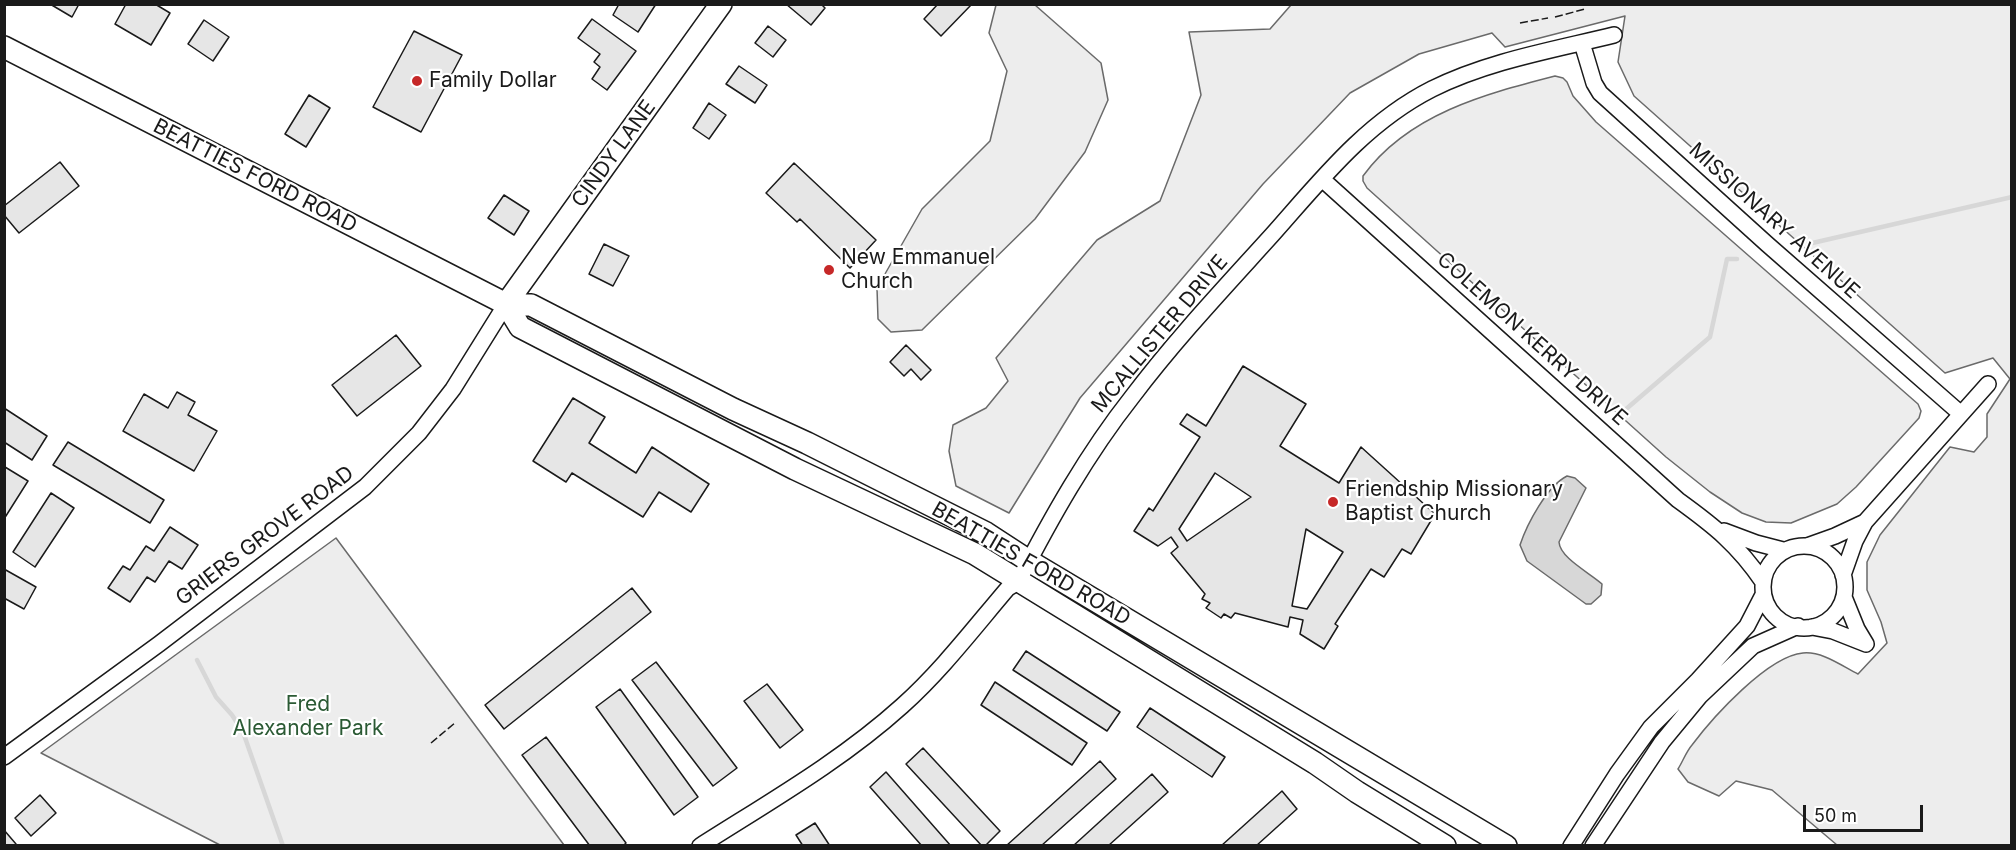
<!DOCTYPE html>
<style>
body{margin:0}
#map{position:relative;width:2016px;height:850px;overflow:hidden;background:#fff;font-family:Inter,sans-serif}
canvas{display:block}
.frame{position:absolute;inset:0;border:6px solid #1a1a1a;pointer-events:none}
.scale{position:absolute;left:1803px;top:805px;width:120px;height:27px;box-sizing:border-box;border:3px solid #1a1a1a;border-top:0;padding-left:8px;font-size:18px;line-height:21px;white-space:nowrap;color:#1a1a1a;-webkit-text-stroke:4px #fff;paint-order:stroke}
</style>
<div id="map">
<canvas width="2016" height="850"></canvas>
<div class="frame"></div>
<div class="scale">50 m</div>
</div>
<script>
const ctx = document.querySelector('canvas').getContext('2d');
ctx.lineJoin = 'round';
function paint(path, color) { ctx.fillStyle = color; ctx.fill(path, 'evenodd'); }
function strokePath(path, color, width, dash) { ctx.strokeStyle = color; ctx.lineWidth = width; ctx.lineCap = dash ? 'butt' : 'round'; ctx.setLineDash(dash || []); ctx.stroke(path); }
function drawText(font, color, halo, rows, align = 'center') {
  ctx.font = font + ' Inter,sans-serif'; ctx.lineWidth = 4.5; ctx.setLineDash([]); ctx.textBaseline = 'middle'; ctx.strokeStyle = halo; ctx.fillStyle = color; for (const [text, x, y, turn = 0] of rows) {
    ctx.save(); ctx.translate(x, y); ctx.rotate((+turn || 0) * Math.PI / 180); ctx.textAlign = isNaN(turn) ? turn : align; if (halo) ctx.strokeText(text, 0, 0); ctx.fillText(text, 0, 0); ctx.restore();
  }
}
const green = new Path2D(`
 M 996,5 L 1035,5 L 1101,63 L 1108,100 L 1085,152 L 1035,219 L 922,330 L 891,332 L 878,319 L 877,288 L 922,209 L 990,141 L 1007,71 L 989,33 Z
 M 1291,5 L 2011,5 L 2011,845 L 1837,845 L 1772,790 L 1736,781 L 1719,796 L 1688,782 L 1678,769 C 1683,761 1686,752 1692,745 C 1713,717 1768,656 1803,653 C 1822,651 1842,666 1858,674 L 1887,643 L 1881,622 L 1867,590 L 1867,562 L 1880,535 L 1950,447 L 1974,452 L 1987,437 L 1987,414 L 2010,379 L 1993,358 L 1945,373 L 1634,96 L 1618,62 L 1625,16 L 1505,47 L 1492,33 L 1419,54 L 1350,93 L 1263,184 L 1080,398 L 1009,513 L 956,486 L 949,451 L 953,425 L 986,408 L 1008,381 L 996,358 L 1097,240 L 1160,201 L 1201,95 L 1189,32 L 1270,29 Z
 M 1555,76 L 1563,78 L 1567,82 L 1573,96 L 1596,122 L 1918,404 L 1921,411 L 1919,418 L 1856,487 L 1837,504 L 1791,523 L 1766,522 L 1742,513 L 1710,492 L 1666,457 L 1367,188 L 1363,181 L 1363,176 C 1408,114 1485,94 1555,76 Z
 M 336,538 L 564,845 L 220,845 L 41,753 Z`);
const water = new Path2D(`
 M 1567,476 L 1575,478 L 1586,488 L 1559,542 C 1560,558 1590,573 1602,584 L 1601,595 L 1591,604 L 1586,604 L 1527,561 L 1520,545 C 1527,524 1547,486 1567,476 Z`);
const stream = new Path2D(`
 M 1808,244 L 2012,197
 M 1625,410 L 1710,337 L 1727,259 L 1737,259
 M 197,660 L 216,697 L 232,715 L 243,732 L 283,846`);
const building = new Path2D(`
 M 50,4 L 79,4 L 72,17 Z
 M 126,4 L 155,4 L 170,13 L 151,45 L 115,24 Z
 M 619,4 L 656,4 L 638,32 L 613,15 Z
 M 786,4 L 821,4 L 825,8 L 811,25 Z
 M 938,4 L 972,4 L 941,36 L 924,19 Z
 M 592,19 L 636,51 L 607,90 L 592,79 L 600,67 L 594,62 L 600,54 L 578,38 Z
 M 204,20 L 229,37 L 213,61 L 188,44 Z
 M 768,26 L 786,40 L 773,57 L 755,43 Z
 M 414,31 L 462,55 L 421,132 L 373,107 Z
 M 739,66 L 767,85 L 755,103 L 726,84 Z
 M 309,95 L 330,108 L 306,147 L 285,134 Z
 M 709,103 L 726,115 L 709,139 L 693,128 Z
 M 60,162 L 79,186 L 19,233 L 4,215 L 4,206 Z
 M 794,163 L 876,240 L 850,268 L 800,219 L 797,222 L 766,193 Z
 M 504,195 L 529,211 L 514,235 L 488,218 Z
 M 604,244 L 629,256 L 613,286 L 589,274 Z
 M 396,335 L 421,366 L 357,416 L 332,385 Z
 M 906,345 L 931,370 L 921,380 L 911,369 L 904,376 L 890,362 Z
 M 1243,366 L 1306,404 L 1280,446 L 1339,483 L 1361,447 L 1435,514 L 1411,554 L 1402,549 L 1384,577 L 1371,569 L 1335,624 L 1338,626 L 1324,649 L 1300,634 L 1303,620 L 1290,617 L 1288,627 L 1235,613 L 1231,618 L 1224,614 L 1221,618 L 1206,608 L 1210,603 L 1202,599 L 1205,594 L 1171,553 L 1178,547 L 1171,537 L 1158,546 L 1134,531 L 1149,508 L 1153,511 L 1200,437 L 1180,424 L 1187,414 L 1206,426 ZM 1215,473 L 1251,497 L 1187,541 L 1179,529 ZM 1306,529 L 1343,552 L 1307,609 L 1292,606 Z
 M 177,392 L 195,402 L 188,415 L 217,431 L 194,471 L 123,431 L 144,394 L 168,408 Z
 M 573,398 L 605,417 L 589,443 L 636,473 L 652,447 L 709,484 L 691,512 L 659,492 L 643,517 L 572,473 L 566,482 L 533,461 Z
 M 4,408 L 47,436 L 32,460 L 4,442 Z
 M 68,442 L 164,500 L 150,523 L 53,465 Z
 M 5,467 L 28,481 L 4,519 L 4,468 Z
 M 51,493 L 74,508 L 35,567 L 13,552 Z
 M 170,527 L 198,545 L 182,569 L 169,561 L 155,582 L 147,577 L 130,602 L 108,588 L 123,566 L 130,570 L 146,546 L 154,551 Z
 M 4,569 L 36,587 L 24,609 L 4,598 Z
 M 632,588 L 651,612 L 504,729 L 485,705 Z
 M 1026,651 L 1120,712 L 1107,731 L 1013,670 Z
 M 656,662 L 737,768 L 713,786 L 632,680 Z
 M 995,682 L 1087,743 L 1072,765 L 981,705 Z
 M 767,684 L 803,730 L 780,748 L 744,701 Z
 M 620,689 L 698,797 L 674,815 L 596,707 Z
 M 1150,708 L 1225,757 L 1212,777 L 1137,727 Z
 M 546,737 L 626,843 L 623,846 L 590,846 L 522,755 Z
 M 923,748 L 1000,831 L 985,846 L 982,846 L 906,764 Z
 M 1100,761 L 1116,779 L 1041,846 L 1006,846 Z
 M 886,772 L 951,846 L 922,846 L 870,787 Z
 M 1152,774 L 1168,792 L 1108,846 L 1073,846 Z
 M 1282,791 L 1297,809 L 1256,846 L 1221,846 Z
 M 40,795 L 56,813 L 31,836 L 15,818 Z
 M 815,823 L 830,846 L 803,846 L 796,835 Z
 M 4,830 L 16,844 L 14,846 L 4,846 Z`);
const street = new Path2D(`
 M 1582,43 L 1594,83 L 1600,93 L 1767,244 L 1961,414
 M 1322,179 L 1678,500 C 1714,526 1738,545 1763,582
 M 1724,531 L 1756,543 L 1783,550
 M 1807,546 L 1835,536 L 1865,522
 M1763 587a41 41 0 1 1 82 0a41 41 0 1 1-82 0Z
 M 1843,575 L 1855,541 L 1865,522 L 1988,384
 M 1812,627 L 1833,631 L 1866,644 L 1857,629 L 1844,597
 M 4,757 L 159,644 L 365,487 L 419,433 L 453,389 L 506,304
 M 700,846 C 769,802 841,761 902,706 C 942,670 973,629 1008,588 L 1018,582 C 1051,518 1087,454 1132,397 C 1175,340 1224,288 1272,235 C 1320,181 1365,123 1432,89 C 1488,61 1553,50 1614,35
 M 1571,846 L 1617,774 L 1651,727 L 1698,680 L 1747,626 L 1763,595
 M 1593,846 L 1662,742 L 1700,696 L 1753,646 L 1798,626`);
const secondary = new Path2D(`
 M 4,47 L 506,304 L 531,305 L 733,409 L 807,443 L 986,533 L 1029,561 L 1506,846
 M 506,304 L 520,327 L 795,469 L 975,554 L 1315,763 L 1357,792 L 1445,846
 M 506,304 L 721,4`);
const fence = new Path2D(`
 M 1555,17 L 1585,9
 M 1520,23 L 1548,18
 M 431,743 L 456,722`);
const markers = [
 [417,81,6,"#c62828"],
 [829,270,6,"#c62828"],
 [1333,502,6,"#c62828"]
];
const poiNames = [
 ["Family Dollar",429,81],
 ["New Emmanuel",841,258],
 ["Church",841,282],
 ["Friendship Missionary",1345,490],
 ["Baptist Church",1345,514]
];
const streetNames = [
 ["CINDY LANE",614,154,-54],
 ["BEATTIES FORD ROAD",255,176,27],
 ["MISSIONARY AVENUE",1774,221,42],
 ["MCALLISTER DRIVE",1160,334,-50],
 ["COLEMON KERRY DRIVE",1532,339,42],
 ["GRIERS GROVE ROAD",265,536,-37],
 ["BEATTIES FORD ROAD",1031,564,30]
];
const parkNames = [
 ["Fred",308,705],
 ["Alexander Park",308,729]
];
paint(green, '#ededed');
strokePath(green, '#6a6a6a', 1.5);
paint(water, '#d7d7d7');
strokePath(water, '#6a6a6a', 1.5);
strokePath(stream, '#d7d7d7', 4.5);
paint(building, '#e6e6e6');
strokePath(building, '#1a1a1a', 1.5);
strokePath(street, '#1a1a1a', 18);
strokePath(secondary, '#1a1a1a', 24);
strokePath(street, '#fff', 15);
strokePath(secondary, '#fff', 21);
strokePath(fence, '#1a1a1a', 1.5, [8, 3]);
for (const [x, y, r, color] of markers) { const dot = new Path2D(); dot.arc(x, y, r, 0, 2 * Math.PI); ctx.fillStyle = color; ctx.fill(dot); strokePath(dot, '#fff', 2); }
drawText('21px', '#1a1a1a', '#fff', poiNames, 'left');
drawText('21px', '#1a1a1a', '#fff', streetNames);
drawText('21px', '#2b5a34', '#fff', parkNames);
</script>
